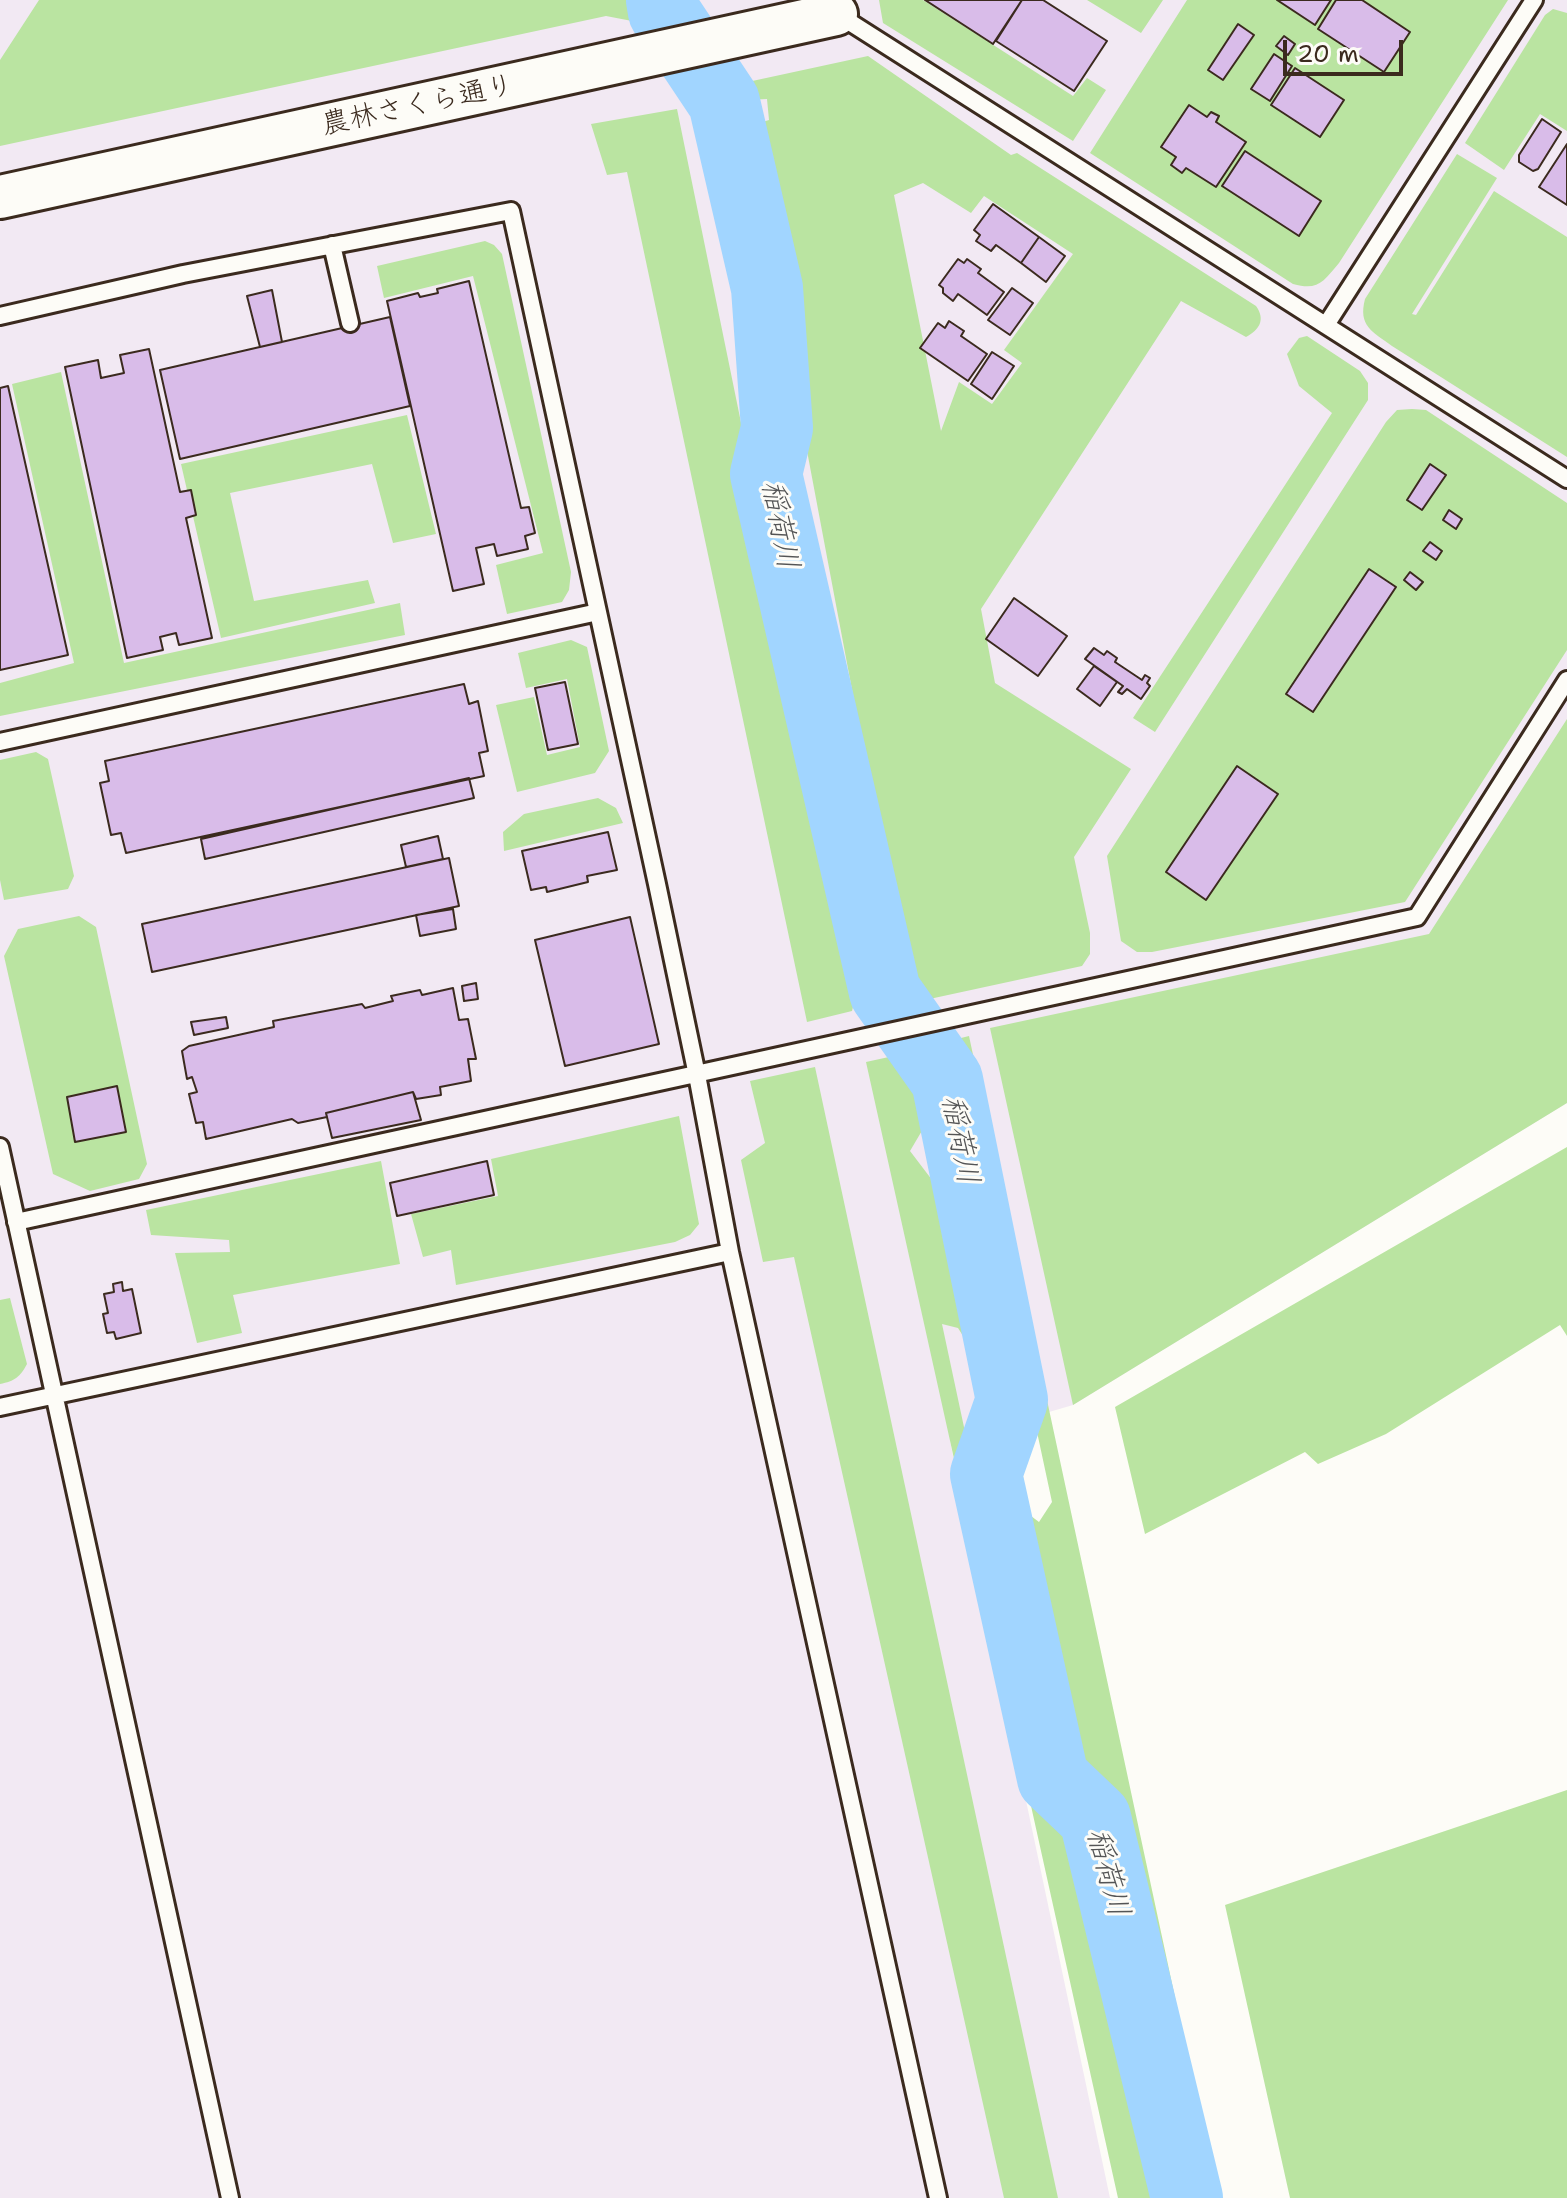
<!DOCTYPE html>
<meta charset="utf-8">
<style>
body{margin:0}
#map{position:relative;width:1567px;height:2198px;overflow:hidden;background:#fdfcf7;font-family:"Shantell Sans",sans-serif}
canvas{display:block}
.scale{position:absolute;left:1283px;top:40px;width:120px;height:36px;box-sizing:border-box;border:4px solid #3b2a1e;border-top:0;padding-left:10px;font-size:24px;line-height:28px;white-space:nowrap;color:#3b2a1e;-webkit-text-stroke:6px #fdfcf7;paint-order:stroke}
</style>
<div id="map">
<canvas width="1567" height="2198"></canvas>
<div class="scale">20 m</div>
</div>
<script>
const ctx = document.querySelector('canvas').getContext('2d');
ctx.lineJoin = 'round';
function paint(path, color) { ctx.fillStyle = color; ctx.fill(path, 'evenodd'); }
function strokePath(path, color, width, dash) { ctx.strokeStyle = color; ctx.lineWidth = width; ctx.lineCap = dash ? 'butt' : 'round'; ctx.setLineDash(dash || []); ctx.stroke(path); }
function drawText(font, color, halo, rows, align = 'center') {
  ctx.font = font + ' "Shantell Sans","Klee One",sans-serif'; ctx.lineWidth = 6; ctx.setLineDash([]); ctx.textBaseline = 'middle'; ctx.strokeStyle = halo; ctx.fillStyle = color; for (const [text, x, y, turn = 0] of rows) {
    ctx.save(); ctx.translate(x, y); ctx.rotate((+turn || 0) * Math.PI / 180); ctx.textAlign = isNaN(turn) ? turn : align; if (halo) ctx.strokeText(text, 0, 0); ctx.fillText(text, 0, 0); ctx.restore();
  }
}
const built = new Path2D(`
 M 0,0 L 1567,0 L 1567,1103 L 1073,1405 L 950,1441 L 1110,2198 L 0,2198 Z`);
const green = new Path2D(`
 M 39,0 L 654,0 L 657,15 L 632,21 L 606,16 L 0,146 L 0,60 Z
 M 879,0 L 923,0 L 1073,96 L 1087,78 L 1106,90 L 1073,141 L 883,23 Z
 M 1087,0 L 1163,0 L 1141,33 Z
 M 1187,0 L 1508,0 L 1339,263 C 1323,282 1318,291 1293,284 L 1090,153 Z
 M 1553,9 L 1567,13 L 1567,131 L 1540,114 L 1504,170 L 1465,143 L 1545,15 Z
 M 868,56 L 1011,155 L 1017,153 L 1256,306 C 1266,320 1259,330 1246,337 L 1181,301 L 981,609 L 995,683 L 1131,769 L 1074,857 L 1090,933 L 1090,954 L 1082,966 L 911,1003 L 746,127 L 769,120 L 767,99 L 746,100 L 743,83 ZM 923,183 L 971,213 L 984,196 L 1073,254 L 1004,350 L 1022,363 L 992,404 L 959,382 L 941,431 L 894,195 Z
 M 677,109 L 857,991 L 852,1011 L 807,1022 L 627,172 L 607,175 L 591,124 Z
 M 1457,154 L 1497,178 L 1412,314 L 1416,315 L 1494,191 L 1567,237 L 1567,457 L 1392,346 C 1372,331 1358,326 1365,299 Z
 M 485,241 L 494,245 L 502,254 L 571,572 L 569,590 L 562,602 L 507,614 L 496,565 L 543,553 L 473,276 L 384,298 L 377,266 Z
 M 1307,336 L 1360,371 L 1368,383 L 1368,400 L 1155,732 L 1133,718 L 1332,413 L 1299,386 L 1287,354 L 1299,338 Z
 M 61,372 L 124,663 L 400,603 L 405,635 L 0,716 L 0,683 L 74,663 L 12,384 Z
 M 1412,409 L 1426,410 L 1567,503 L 1567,650 L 1405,902 L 1152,952 L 1137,952 L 1121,941 L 1107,856 L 1386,422 L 1397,410 Z
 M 407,415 L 436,534 L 393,543 L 372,464 L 230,493 L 254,601 L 368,580 L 375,603 L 221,638 L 181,464 Z
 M 571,640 L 587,647 L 609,751 L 595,773 L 517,792 L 496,705 L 534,697 L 547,755 L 580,747 L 567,679 L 526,688 L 518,653 Z
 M 1567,719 L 1567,1103 L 1073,1405 L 990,1028 L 1429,934 Z
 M 36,752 L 48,759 L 74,876 L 68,889 L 4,900 L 0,880 L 0,760 Z
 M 598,798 L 616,808 L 623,823 L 504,851 L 503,832 L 524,814 Z
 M 79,916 L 96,927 L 147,1164 L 139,1179 L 90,1191 L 53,1174 L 4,956 L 18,929 Z
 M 969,1036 L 1218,2198 L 1205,2198 L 1111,1799 L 1069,1778 L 1000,1472 L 1011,1467 L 1023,1510 L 1039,1522 L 1052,1502 L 960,1072 L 941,1043 Z
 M 898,1055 L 925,1076 L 933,1112 L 910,1151 L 945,1197 L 993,1382 L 958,1328 L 942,1324 L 1045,1807 L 1073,1836 L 1164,2173 L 1162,2198 L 1118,2198 L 866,1062 Z
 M 815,1067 L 1058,2198 L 1004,2198 L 794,1257 L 763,1262 L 741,1160 L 765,1143 L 750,1081 Z
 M 679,1116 L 699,1224 L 690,1235 L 675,1242 L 456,1285 L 451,1250 L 423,1257 L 411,1214 L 498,1196 L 491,1159 Z
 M 1567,1147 L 1567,1336 L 1560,1325 L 1386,1434 L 1318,1464 L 1305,1452 L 1145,1534 L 1115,1407 Z
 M 381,1161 L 400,1264 L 233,1295 L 242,1333 L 197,1343 L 175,1253 L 230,1252 L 229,1240 L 151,1235 L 146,1210 Z
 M 10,1298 L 27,1364 C 20,1377 15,1381 0,1384 L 0,1300 Z
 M 1567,1790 L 1567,2198 L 1290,2198 L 1225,1905 Z`);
const river = new Path2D(`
 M 662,0 L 664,12 L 724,102 L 767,288 L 777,428 L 766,474 L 885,992 L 947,1080 L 1012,1400 L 986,1474 L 1053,1778 L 1095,1818 L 1187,2198`);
const building = new Path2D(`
 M 925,0 L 1022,0 L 993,44 Z
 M 1022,0 L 1043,0 L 1107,41 L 1074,91 L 996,41 Z
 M 1277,0 L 1331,0 L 1315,25 Z
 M 1336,0 L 1362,0 L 1410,32 L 1384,72 L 1318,29 Z
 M 1238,24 L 1254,35 L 1223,80 L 1208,70 Z
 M 1284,36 L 1295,44 L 1288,55 L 1276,46 Z
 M 1274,54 L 1292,66 L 1270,101 L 1251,89 Z
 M 1295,68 L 1344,100 L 1320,137 L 1271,105 Z
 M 1189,105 L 1207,117 L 1211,112 L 1219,116 L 1216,122 L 1246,142 L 1216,187 L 1186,168 L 1182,173 L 1171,165 L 1176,157 L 1161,147 Z
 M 1542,119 L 1561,132 L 1538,169 L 1533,171 L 1519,162 L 1519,155 Z
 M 1567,144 L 1567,205 L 1539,187 Z
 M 1245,151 L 1321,201 L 1299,236 L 1222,186 Z
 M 993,204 L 1039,237 L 1021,263 L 996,245 L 991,251 L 976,241 L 980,235 L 974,230 Z
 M 1039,237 L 1065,256 L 1046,282 L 1021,263 Z
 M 958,259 L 964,263 L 967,259 L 981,269 L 978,273 L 1004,292 L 987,315 L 958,294 L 953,301 L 943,293 L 943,288 L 939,285 Z
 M 469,281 L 521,508 L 529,507 L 535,533 L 525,536 L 528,549 L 497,556 L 494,544 L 476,548 L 484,584 L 453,591 L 387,301 L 418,293 L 420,297 L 438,293 L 437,289 Z
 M 1012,288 L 1033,303 L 1010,335 L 988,320 Z
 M 272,290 L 282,342 L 260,347 L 247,296 Z
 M 390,317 L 410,406 L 180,459 L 160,370 Z
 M 949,321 L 964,331 L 961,336 L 987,354 L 968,381 L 920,348 L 938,323 L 945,328 Z
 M 149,349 L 180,492 L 191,490 L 196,515 L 186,518 L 212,638 L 179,645 L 176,633 L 160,637 L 163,650 L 127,658 L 65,367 L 98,360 L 101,378 L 124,373 L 120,355 Z
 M 992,352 L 1014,366 L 992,399 L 971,384 Z
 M 8,386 L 68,655 L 0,670 L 0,388 Z
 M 1430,464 L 1446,475 L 1422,510 L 1407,500 Z
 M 1449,510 L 1462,519 L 1456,529 L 1443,520 Z
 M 1430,542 L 1442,551 L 1436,560 L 1423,551 Z
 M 1369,569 L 1396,587 L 1313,712 L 1286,694 Z
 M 1410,572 L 1423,582 L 1416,590 L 1404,580 Z
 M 1014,598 L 1067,636 L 1038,676 L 986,639 Z
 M 1094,648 L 1104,655 L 1107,651 L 1117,658 L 1115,662 L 1142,680 L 1145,675 L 1150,678 L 1147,683 L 1150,686 L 1141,699 L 1127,689 L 1122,694 L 1118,692 L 1123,686 L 1085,659 Z
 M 1094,666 L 1117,682 L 1100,706 L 1077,689 Z
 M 565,682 L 578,744 L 548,750 L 535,688 Z
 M 464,684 L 469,704 L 478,701 L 488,751 L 479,753 L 484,776 L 126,853 L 121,833 L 111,835 L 100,783 L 109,781 L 105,761 Z
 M 1237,766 L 1278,794 L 1206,900 L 1166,872 Z
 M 469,778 L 474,798 L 205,859 L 201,839 Z
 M 608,832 L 617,870 L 587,876 L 588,882 L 547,892 L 546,887 L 531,890 L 522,851 Z
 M 438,836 L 443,859 L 406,867 L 401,845 Z
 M 449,858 L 459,906 L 152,972 L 142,924 Z
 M 453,909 L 456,929 L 420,936 L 416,915 Z
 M 630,917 L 659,1044 L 565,1066 L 535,940 Z
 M 476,983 L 478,999 L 464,1001 L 462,986 Z
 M 453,988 L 459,1020 L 468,1019 L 476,1059 L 468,1059 L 471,1081 L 440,1087 L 441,1095 L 416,1099 L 413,1092 L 326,1113 L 327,1117 L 298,1123 L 292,1119 L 206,1139 L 203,1122 L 196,1123 L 189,1094 L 197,1092 L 192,1077 L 187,1079 L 182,1051 L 189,1046 L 274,1027 L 273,1021 L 362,1004 L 365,1008 L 393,1001 L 391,996 L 420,990 L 422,995 Z
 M 226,1017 L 228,1028 L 194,1035 L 191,1022 Z
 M 117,1086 L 126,1132 L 75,1142 L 67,1097 Z
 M 413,1092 L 421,1120 L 332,1138 L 326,1113 Z
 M 487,1161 L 494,1195 L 397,1216 L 390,1183 Z
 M 122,1282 L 123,1291 L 132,1289 L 141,1333 L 116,1339 L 114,1332 L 107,1333 L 103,1314 L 108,1313 L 104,1294 L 114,1292 L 113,1284 Z`);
const service = new Path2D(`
 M 837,14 L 1567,479
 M 332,245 L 350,323
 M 0,316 L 183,274 L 511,211 L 657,884 L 697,1075 L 730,1252 L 938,2198
 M 1326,325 L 1534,0
 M 0,742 L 598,612
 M 0,1147 L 230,2198
 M 16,1222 L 1417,917 L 1567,680
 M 0,1407 L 730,1252`);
const tertiary = new Path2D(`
 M 0,197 L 836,14`);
const streetNames = [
 ["農林さくら通り",418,106,-12]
];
const waterNames = [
 ["稲荷川",779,525,79],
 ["稲荷川",959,1140,79],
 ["稲荷川",1107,1873,75]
];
paint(built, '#f2e9f3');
paint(green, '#bae4a1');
strokePath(river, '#a1d5ff', 72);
paint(building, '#d9bce9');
strokePath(building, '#3b2a1e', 2);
strokePath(service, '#3b2a1e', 22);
strokePath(tertiary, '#3b2a1e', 48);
strokePath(service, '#fdfcf7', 16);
strokePath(tertiary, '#fdfcf7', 42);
drawText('28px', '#3b2a1e', '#fdfcf7', streetNames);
drawText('italic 30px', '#545556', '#fdfcf7', waterNames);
</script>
